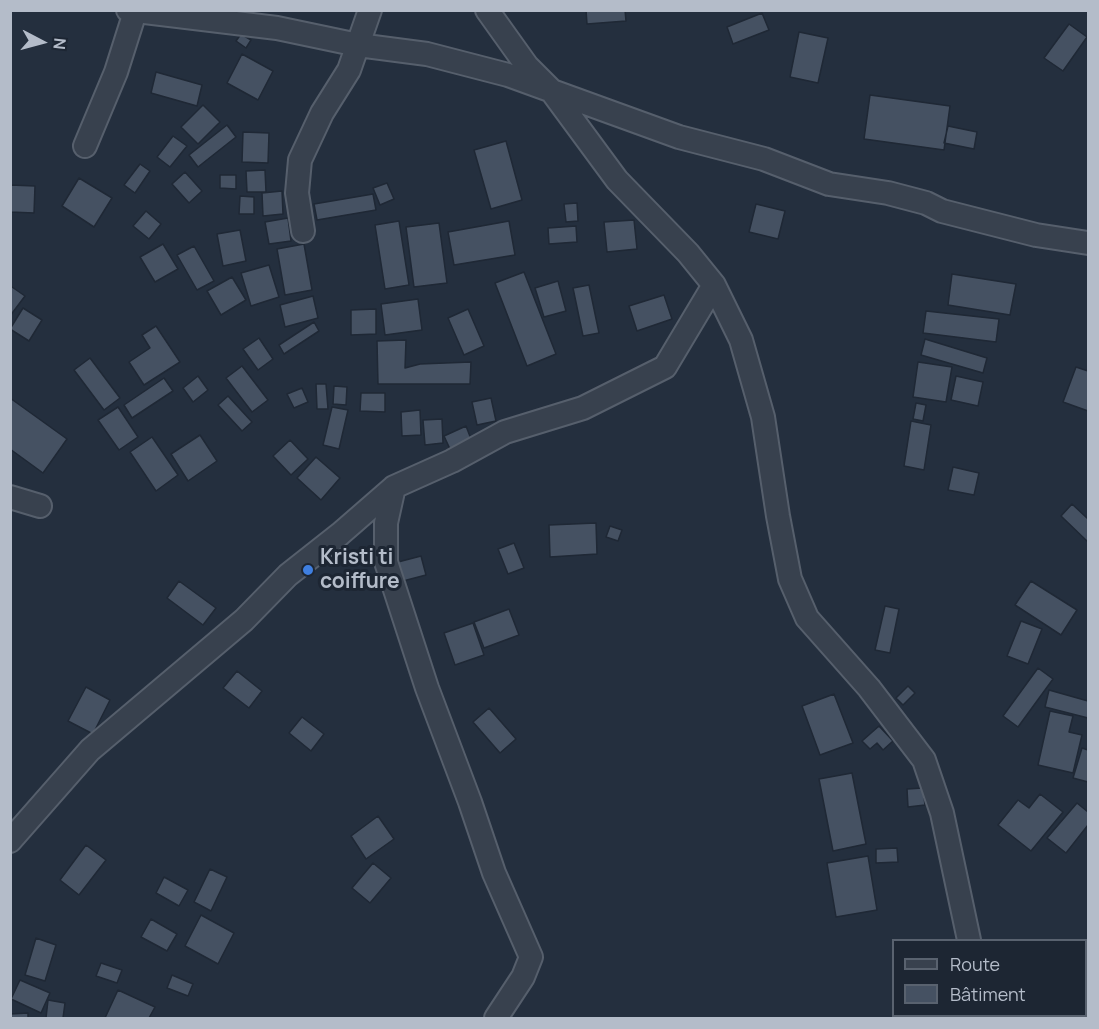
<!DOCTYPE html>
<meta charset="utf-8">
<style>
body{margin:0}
#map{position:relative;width:1099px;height:1029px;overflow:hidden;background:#242f3e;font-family:Manrope,sans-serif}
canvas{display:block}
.frame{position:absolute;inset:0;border:12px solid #b4bcc9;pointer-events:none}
.legend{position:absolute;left:892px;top:939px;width:195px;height:78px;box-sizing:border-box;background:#1d2633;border:2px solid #59626f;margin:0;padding:8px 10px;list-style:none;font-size:18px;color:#b4bcc9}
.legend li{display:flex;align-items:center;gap:12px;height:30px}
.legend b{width:30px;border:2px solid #59626f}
.north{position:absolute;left:12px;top:12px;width:60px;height:60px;-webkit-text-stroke:4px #1d2633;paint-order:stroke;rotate:96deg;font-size:16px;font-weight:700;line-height:24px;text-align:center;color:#b4bcc9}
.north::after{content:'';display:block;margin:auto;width:21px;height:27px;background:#b4bcc9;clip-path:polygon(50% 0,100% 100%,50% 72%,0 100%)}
</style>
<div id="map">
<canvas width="1099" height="1029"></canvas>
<div class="frame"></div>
<ul class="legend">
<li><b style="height:8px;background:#38414e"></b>Route</li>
<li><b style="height:16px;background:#455162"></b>Bâtiment</li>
</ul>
<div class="north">N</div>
</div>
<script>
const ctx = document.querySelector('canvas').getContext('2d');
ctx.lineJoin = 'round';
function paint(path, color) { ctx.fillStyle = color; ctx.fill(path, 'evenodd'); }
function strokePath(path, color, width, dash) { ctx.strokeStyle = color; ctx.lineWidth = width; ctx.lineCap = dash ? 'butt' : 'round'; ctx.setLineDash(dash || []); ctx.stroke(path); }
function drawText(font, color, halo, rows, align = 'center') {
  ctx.font = font + ' Manrope,sans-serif'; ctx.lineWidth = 6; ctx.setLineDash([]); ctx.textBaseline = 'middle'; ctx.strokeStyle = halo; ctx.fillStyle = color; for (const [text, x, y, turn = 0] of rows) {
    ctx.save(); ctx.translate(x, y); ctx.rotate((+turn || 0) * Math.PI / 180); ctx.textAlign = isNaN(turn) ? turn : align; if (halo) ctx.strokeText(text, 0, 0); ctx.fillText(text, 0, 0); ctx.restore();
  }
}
const building = new Path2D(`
 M 586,10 L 625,10 L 626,21 L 587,24 Z
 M 762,13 L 769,30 L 733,44 L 727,27 Z
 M 1069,24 L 1087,37 L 1063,71 L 1044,58 Z
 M 799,32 L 828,38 L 818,83 L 790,77 Z
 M 241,34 L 251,40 L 246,48 L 236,41 Z
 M 242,54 L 273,71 L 258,100 L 227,83 Z
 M 156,72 L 202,85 L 197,106 L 151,93 Z
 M 870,95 L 950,106 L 944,150 L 864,139 Z
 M 203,105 L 220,122 L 198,144 L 181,127 Z
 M 227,125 L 236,137 L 198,167 L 189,155 Z
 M 948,126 L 977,132 L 974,149 L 944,143 Z
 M 243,132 L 269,133 L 268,163 L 242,162 Z
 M 173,136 L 187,146 L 170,167 L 157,157 Z
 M 506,141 L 522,200 L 491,209 L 474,150 Z
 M 140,164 L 150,171 L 135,193 L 124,185 Z
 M 265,170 L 266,192 L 247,192 L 246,171 Z
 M 185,172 L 202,191 L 189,203 L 172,184 Z
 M 220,175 L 236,175 L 236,189 L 220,188 Z
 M 79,178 L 112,198 L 94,227 L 62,206 Z
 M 387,183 L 394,199 L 380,205 L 373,188 Z
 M 10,185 L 35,186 L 34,213 L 10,212 Z
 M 282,191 L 283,214 L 263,216 L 262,193 Z
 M 373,194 L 376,210 L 317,220 L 314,204 Z
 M 240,196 L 254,197 L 254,214 L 239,214 Z
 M 577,203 L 578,221 L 566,222 L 564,204 Z
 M 756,204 L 785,211 L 778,239 L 749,232 Z
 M 146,211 L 161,224 L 149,239 L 133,226 Z
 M 288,218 L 291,241 L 269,244 L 265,222 Z
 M 634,220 L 637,249 L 607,252 L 604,222 Z
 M 399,221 L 409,285 L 385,289 L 375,225 Z
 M 509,221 L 515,255 L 454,265 L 448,232 Z
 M 439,223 L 447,283 L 414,287 L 406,227 Z
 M 576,226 L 577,242 L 549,244 L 548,228 Z
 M 240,230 L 246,261 L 223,266 L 217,234 Z
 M 163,244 L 178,269 L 155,282 L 140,257 Z
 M 304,244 L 312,290 L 285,295 L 277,249 Z
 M 194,246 L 214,281 L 197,290 L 177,255 Z
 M 269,265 L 279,297 L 251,306 L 241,273 Z
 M 524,272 L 556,354 L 527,366 L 495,283 Z
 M 952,274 L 1016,284 L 1010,315 L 948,305 Z
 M 232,277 L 246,300 L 221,315 L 207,291 Z
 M 558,281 L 566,311 L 544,317 L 535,288 Z
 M 589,285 L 599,333 L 583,336 L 573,288 Z
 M 12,287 L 25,296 L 10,316 L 10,289 Z
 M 664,295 L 672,319 L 637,331 L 629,306 Z
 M 313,296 L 318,318 L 285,327 L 280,305 Z
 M 418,299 L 422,330 L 385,335 L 381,304 Z
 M 23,308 L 42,320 L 29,341 L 10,329 Z
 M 376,309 L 376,334 L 351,335 L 351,310 Z
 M 468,309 L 484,346 L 464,355 L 448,318 Z
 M 926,311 L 999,319 L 996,342 L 923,333 Z
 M 314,322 L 319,331 L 284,354 L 279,345 Z
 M 156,326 L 180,362 L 144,385 L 129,362 L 150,348 L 142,335 Z
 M 259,338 L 273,359 L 258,370 L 243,349 Z
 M 925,339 L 987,358 L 983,373 L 921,355 Z
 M 406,340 L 405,368 L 420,364 L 471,362 L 470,384 L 378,384 L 377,341 Z
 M 90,358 L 120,398 L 104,410 L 74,370 Z
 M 918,362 L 952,367 L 946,402 L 913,397 Z
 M 242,366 L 268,400 L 252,412 L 226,378 Z
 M 1076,367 L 1088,371 L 1088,411 L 1063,402 Z
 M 198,376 L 208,390 L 193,402 L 183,388 Z
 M 956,376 L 983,382 L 978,406 L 951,400 Z
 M 164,378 L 173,391 L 132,418 L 124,405 Z
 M 316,384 L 326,384 L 328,409 L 317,409 Z
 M 334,386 L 347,387 L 346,405 L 333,404 Z
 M 302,388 L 308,402 L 294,408 L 287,394 Z
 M 361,393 L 385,393 L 385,412 L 360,411 Z
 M 228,396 L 252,422 L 242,431 L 218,405 Z
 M 10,398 L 67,439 L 43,473 L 10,449 Z
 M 491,398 L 496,421 L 477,425 L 472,402 Z
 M 916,403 L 926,405 L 923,421 L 913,419 Z
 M 118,407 L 138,437 L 119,450 L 98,420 Z
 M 332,407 L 348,410 L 339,449 L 323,445 Z
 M 420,410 L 421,435 L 402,436 L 401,412 Z
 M 442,419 L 443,443 L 425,445 L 423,420 Z
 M 911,421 L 931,425 L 924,470 L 904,466 Z
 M 466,426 L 471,439 L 450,449 L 444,436 Z
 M 200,435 L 217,461 L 188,481 L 171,454 Z
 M 152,437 L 178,475 L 156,491 L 130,452 Z
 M 290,440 L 308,459 L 291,475 L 273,456 Z
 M 316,457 L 340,478 L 321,500 L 297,478 Z
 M 953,467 L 979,473 L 974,495 L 948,490 Z
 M 1072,504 L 1088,519 L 1088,542 L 1061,516 Z
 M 596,523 L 597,554 L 550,557 L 549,525 Z
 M 610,526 L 622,530 L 618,541 L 606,537 Z
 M 514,543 L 524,568 L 508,574 L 498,549 Z
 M 421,556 L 426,575 L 403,581 L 398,562 Z
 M 179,581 L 216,608 L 203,625 L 167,598 Z
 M 1031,581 L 1077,610 L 1061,635 L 1015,605 Z
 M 885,606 L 899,609 L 890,653 L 875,650 Z
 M 509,609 L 519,635 L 484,648 L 474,622 Z
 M 1021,621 L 1042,629 L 1028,664 L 1007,656 Z
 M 473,623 L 484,655 L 455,665 L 444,633 Z
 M 1038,668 L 1053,679 L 1018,727 L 1003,716 Z
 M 237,671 L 262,691 L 249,708 L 223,688 Z
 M 908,686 L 915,693 L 903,705 L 896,698 Z
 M 86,687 L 110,700 L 93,734 L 68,721 Z
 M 1049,690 L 1088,701 L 1088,718 L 1045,707 Z
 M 834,694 L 853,743 L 820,755 L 802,706 Z
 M 489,708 L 516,739 L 500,753 L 473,722 Z
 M 1050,711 L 1073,716 L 1069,732 L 1082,735 L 1073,773 L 1038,765 Z
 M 302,717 L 324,734 L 311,751 L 289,733 Z
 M 879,726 L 893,741 L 883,750 L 877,743 L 870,749 L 862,741 Z
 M 1082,748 L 1088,750 L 1088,782 L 1073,778 Z
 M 852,773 L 866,844 L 833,851 L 819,779 Z
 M 923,788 L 925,805 L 908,807 L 907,789 Z
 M 1040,794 L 1063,812 L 1031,851 L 998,825 L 1018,800 L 1029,808 Z
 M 1077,803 L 1088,812 L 1088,825 L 1066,853 L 1047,838 Z
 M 378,816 L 394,839 L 366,859 L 351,836 Z
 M 86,845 L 106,860 L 79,895 L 60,880 Z
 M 897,848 L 898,862 L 876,863 L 876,849 Z
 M 868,856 L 877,910 L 836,917 L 827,863 Z
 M 373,863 L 391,878 L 370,903 L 352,888 Z
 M 210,869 L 227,877 L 211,911 L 194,902 Z
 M 164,877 L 188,890 L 179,906 L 156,893 Z
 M 201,915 L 234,933 L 218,964 L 185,946 Z
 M 151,919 L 177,934 L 167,951 L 141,937 Z
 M 36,938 L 56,945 L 45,981 L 25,975 Z
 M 101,963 L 122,970 L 117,983 L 96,976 Z
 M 172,975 L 193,984 L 188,996 L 167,988 Z
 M 20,980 L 50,993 L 41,1013 L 11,999 Z
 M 118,990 L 155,1007 L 149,1018 L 105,1018 Z
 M 48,1000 L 65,1003 L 63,1018 L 46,1018 Z
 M 28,1013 L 28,1018 L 10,1018 L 10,1014 Z`);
const minor = new Path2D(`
 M 128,10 L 277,28 L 358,45 L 427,54 L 508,75 L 679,137 L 764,159 L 829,184 L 888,193 L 926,203 L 942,211 L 1036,235 L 1088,243
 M 487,10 L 527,66 L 550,89 L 617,180 L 688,253 L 714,285 L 741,340 L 763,417 L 778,516 L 790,579 L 807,618 L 869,688 L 924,760 L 942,813 L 969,940
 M 85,146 L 116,72 L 135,12
 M 303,231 L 297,193 L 300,160 L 322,113 L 349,70 L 370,10
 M 394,487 L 386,523 L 386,562 L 427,688 L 470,802 L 494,873 L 531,957 L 523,977 L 496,1018
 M 10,497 L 40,506
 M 10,841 L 90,750 L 244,620 L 288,575 L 340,534 L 394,487 L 452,461 L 505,432 L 583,408 L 665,367 L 714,285
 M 985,1016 L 985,1018`);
const markers = [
 [308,570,6,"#3f7fe0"]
];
const poiNames = [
 ["Kristi ti",320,558],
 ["coiffure",320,582]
];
paint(building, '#455162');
strokePath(building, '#1f2835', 1.5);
strokePath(minor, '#565f6c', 26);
strokePath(minor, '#38414e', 22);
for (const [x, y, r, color] of markers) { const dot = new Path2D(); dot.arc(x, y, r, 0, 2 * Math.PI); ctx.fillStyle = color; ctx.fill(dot); strokePath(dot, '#1d2633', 2); }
drawText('bold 21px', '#b4bcc9', '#1d2633', poiNames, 'left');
</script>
